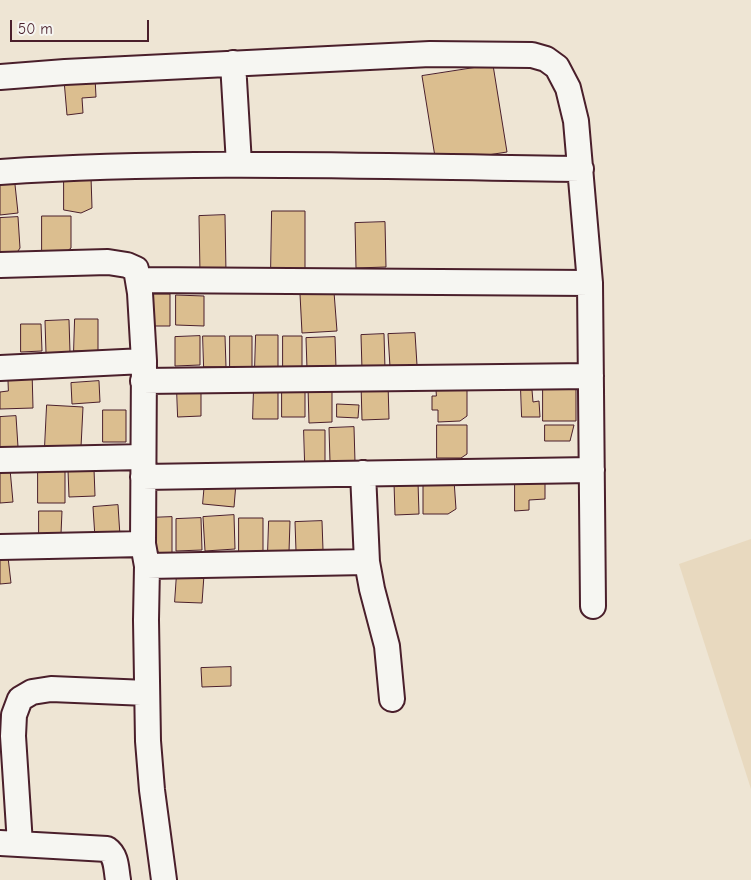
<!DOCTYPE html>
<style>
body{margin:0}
#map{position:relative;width:751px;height:880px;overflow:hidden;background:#eee5d4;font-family:"Comic Neue",sans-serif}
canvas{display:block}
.scale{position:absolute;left:10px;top:20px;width:139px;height:22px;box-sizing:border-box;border:2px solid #4a1f2b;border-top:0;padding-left:6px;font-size:15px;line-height:18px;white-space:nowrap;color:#4a1f2b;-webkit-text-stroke:4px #f6f6f2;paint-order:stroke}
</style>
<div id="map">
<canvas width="751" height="880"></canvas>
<div class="scale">50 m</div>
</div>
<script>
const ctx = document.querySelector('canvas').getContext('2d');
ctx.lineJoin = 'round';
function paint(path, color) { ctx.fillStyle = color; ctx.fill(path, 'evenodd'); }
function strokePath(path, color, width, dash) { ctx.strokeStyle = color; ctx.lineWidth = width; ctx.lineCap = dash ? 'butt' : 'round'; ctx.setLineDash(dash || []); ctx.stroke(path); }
const built = new Path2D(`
 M 751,539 L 751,789 L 679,564 Z`);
const building = new Path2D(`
 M 493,65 L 507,152 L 436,163 L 422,76 Z
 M 95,77 L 96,97 L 82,98 L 83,113 L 67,115 L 64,80 Z
 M 14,175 L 18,213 L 0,215 L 0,176 Z
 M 64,177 L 91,177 L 92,208 L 81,213 L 64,210 Z
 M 272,211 L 305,211 L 305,271 L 271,271 Z
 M 225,215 L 226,273 L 200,274 L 199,216 Z
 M 42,216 L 71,216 L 71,248 L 61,256 L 42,256 Z
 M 18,217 L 20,248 L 14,257 L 0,258 L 0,218 Z
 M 385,222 L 386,267 L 356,268 L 355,223 Z
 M 334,292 L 337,331 L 302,333 L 300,294 Z
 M 148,294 L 170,294 L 170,326 L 148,326 Z
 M 176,295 L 204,296 L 204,326 L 176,325 Z
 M 75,319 L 98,319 L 98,351 L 74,351 Z
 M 69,320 L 70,352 L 46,353 L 45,321 Z
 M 21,324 L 41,324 L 42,351 L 21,352 Z
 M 415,333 L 417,365 L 390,367 L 388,334 Z
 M 384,334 L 385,369 L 362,370 L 361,335 Z
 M 256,335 L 278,335 L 278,368 L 255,368 Z
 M 200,336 L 200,365 L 175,366 L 175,337 Z
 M 203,336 L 225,336 L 226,367 L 204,367 Z
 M 230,336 L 252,336 L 252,369 L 230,369 Z
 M 283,336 L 302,336 L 302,367 L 283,368 Z
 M 335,337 L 336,368 L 307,369 L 306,338 Z
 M 8,370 L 32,370 L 33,408 L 0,409 L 0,392 L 8,391 Z
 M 99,381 L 100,402 L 72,404 L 71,383 Z
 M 388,383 L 389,419 L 362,420 L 361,384 Z
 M 436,383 L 467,383 L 467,416 L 460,421 L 438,422 L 438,410 L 432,410 L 432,396 L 436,396 Z
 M 543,383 L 576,383 L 576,421 L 543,421 Z
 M 332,386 L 332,422 L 309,423 L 308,387 Z
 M 254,387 L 278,388 L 278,419 L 253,419 Z
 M 282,387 L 305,387 L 305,417 L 282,417 Z
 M 177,390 L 201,390 L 201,416 L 178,417 Z
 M 521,390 L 532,390 L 533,402 L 539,401 L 540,417 L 522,417 Z
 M 337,404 L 359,405 L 358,418 L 337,417 Z
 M 47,405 L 83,407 L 81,447 L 45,446 Z
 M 103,410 L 126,410 L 126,442 L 103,442 Z
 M 16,416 L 18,447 L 0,448 L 0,417 Z
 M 437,425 L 467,425 L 467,454 L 461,458 L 437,458 Z
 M 545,425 L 574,425 L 570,441 L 545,441 Z
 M 354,427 L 355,462 L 330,462 L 329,428 Z
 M 304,430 L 325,430 L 325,462 L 305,463 Z
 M 10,469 L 13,502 L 0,503 L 0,470 Z
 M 94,469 L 95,496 L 69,497 L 68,470 Z
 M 38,470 L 65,471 L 65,503 L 38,503 Z
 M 454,480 L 456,509 L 448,514 L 423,514 L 423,484 Z
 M 515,480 L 545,480 L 545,499 L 529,500 L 529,510 L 515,511 Z
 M 205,481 L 236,483 L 234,507 L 203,504 Z
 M 418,482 L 419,514 L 395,515 L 394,483 Z
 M 118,505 L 120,536 L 95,538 L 93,507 Z
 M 39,511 L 62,511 L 61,534 L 39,534 Z
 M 234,515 L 235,549 L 205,551 L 203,517 Z
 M 172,517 L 172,554 L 147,554 L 146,518 Z
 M 201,518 L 202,550 L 176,551 L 176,519 Z
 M 239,518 L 263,518 L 263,553 L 239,553 Z
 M 269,521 L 290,521 L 289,552 L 268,552 Z
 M 322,521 L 323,550 L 296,551 L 295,522 Z
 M 8,557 L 11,583 L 0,584 L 0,558 Z
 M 177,573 L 204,575 L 202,603 L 175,602 Z
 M 231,667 L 231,686 L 202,687 L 201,668 Z`);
const minor = new Path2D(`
 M 233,63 L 239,164
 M 0,77 L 65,72 L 430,54 L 532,55 L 546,59 L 557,67 L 568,88 L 576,121 L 590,283 L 593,606
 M 0,172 C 193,159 387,167 581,169
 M 0,265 L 108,262 L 127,265 L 136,269 L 140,293 L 144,361 L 143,544 L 0,547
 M 139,280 L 590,283
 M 0,368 L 144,361
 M 143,381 L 591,376
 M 0,460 L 143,457
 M 363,473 L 367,562 L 372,589 L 387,646 L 392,699
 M 143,477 L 592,470
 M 143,544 L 147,566 L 146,620 L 148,741 L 152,790 L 164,880
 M 147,566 L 367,562
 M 0,843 L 107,849 C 117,856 116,869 118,880
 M 20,844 L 13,736 L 14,715 L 20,699 L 32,692 L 51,689 L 147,693`);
paint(built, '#e8d9bf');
paint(building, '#dbbe8f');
strokePath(building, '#4a1f2b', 1);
strokePath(minor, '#4a1f2b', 28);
strokePath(minor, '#f6f6f2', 24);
</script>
